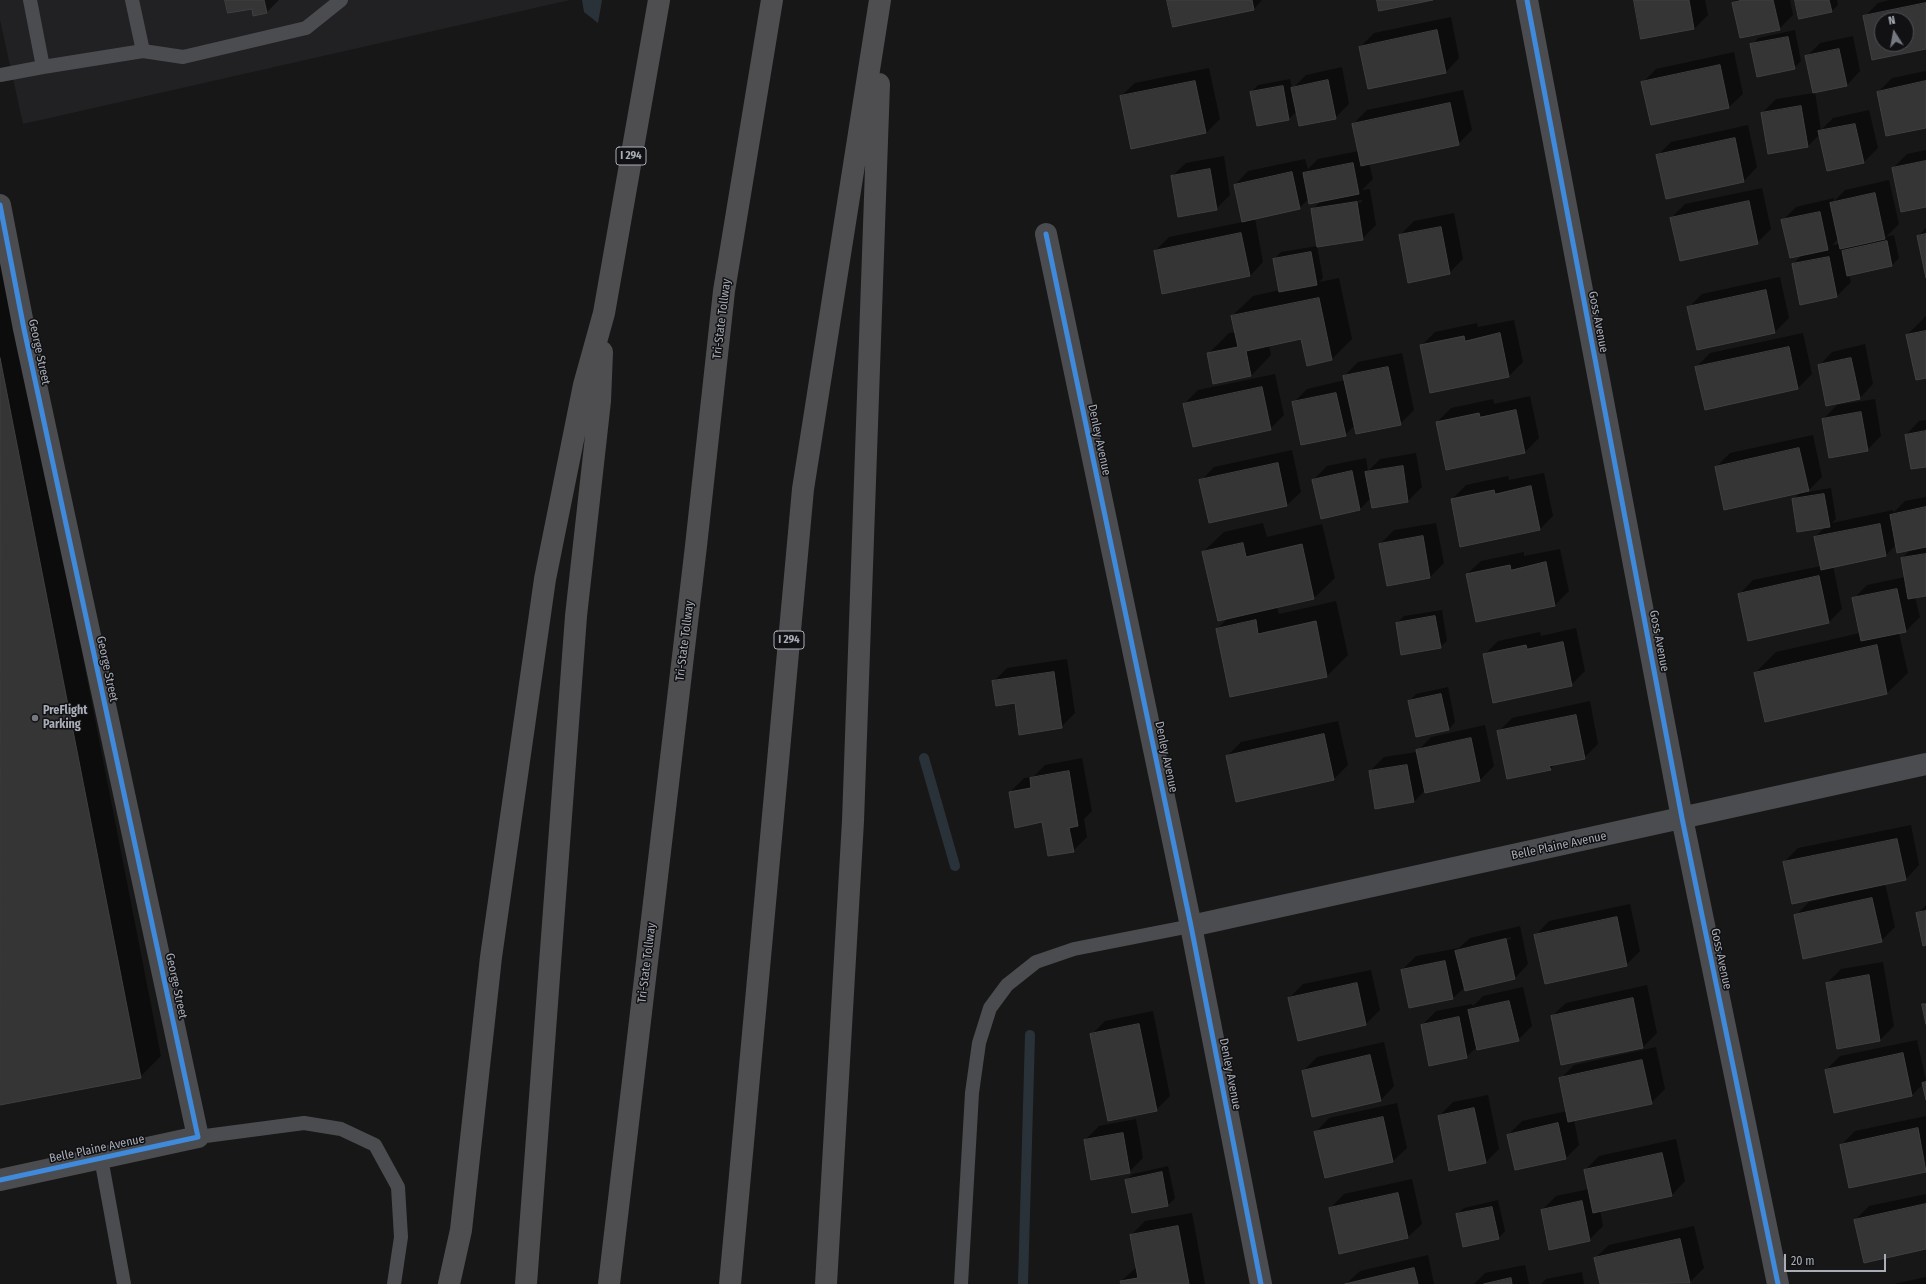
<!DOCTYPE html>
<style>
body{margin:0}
#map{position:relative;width:1926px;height:1284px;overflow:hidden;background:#171717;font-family:"Fira Sans Condensed",sans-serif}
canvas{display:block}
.north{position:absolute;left:1874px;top:12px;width:40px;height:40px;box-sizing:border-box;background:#111113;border:1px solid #4d4f55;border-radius:50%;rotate:349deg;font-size:11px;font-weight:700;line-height:16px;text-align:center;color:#a8adb8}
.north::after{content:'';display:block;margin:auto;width:14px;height:18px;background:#757880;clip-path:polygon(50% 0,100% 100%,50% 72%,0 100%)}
.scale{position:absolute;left:1784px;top:1254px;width:102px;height:18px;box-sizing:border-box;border:2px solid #a8adb8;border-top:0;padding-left:5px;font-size:12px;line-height:14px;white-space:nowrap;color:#a8adb8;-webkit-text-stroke:3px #111113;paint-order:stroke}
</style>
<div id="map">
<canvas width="1926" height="1284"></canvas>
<div class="north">N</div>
<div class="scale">20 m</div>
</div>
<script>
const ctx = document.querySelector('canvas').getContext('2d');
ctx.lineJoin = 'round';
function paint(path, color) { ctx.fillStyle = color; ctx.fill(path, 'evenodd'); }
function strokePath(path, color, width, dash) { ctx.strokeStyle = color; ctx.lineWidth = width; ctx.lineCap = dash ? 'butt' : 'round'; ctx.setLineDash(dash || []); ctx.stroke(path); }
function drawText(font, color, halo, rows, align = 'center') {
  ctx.font = font + ' "Fira Sans Condensed",sans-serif'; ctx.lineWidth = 3; ctx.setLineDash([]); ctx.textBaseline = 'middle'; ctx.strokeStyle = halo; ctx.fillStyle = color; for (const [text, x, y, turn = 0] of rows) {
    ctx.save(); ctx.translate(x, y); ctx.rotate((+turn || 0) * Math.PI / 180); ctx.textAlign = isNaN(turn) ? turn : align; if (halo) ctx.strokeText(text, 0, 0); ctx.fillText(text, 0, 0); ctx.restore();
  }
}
const built = new Path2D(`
 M 0,0 L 570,0 L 23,124 L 0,20 Z`);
const water = new Path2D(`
 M 582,0 L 602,0 L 598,23 L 584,12 Z`);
const shadow = new Path2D(`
 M 226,0 L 279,0 L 267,12 Z
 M 1168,0 L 1262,0 L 1254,9 Z
 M 1635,0 L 1705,0 L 1708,15 L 1694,29 Z
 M 1736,0 L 1790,0 L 1793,15 L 1779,29 L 1733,3 Z
 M 1796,0 L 1837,0 L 1838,5 L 1831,12 Z
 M 1890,0 L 1926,0 L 1926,48 L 1873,59 L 1864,17 L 1878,3 ZM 1882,20 L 1906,20 L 1906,44 L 1882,44 Z
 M 1451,17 L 1459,58 L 1446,72 L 1360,47 L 1374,33 Z
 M 1795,30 L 1801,61 L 1794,68 L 1752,45 L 1758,38 Z
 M 1853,36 L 1860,71 L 1847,85 L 1815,92 L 1821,130 L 1833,118 L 1869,110 L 1878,148 L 1864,162 L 1820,134 L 1808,146 L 1762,113 L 1776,99 L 1814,93 L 1806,57 L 1820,43 Z
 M 1734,52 L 1743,94 L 1729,107 L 1642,83 L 1656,69 Z
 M 1342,67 L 1349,104 L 1335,118 L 1297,111 L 1289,119 L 1251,92 L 1258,85 L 1290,79 L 1292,89 L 1306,75 Z
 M 1209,68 L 1220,119 L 1206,133 L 1121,96 L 1135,83 Z
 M 1926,71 L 1926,127 L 1878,92 L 1892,78 Z
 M 1463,90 L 1472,130 L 1458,144 L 1369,163 L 1373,179 L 1362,190 L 1370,189 L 1376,225 L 1362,239 L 1312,210 L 1321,201 L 1309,199 L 1299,208 L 1255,218 L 1263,262 L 1250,276 L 1155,251 L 1169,237 L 1243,222 L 1235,185 L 1248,171 L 1305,159 L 1308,169 L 1318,159 L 1359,151 L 1353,124 L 1367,110 ZM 1362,200 L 1362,202 L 1326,208 L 1326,206 Z
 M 1748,125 L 1757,167 L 1744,181 L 1657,156 L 1671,142 Z
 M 1926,150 L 1926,206 L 1893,168 L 1907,154 Z
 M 1224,156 L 1230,195 L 1216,209 L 1172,176 L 1186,163 Z
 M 1889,180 L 1899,224 L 1886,237 L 1894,235 L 1899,258 L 1892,265 L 1849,275 L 1851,282 L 1837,296 L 1801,304 L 1793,264 L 1802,255 L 1782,221 L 1796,207 L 1834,198 L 1834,201 L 1845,190 ZM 1839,238 L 1840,244 L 1832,245 Z
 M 1762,188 L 1771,229 L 1757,243 L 1671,218 L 1685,204 Z
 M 1454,213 L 1463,259 L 1449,273 L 1400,235 L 1414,221 Z
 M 1926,228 L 1926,273 L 1918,236 Z
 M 0,234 L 161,1056 L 140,1077 L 0,1104 Z
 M 1317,246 L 1323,278 L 1319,282 L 1339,278 L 1352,339 L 1332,359 L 1302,338 L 1269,345 L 1271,355 L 1251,376 L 1208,354 L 1229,333 L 1236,332 L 1232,316 L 1253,296 L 1280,290 L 1274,259 L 1281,252 Z
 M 1780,277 L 1789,318 L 1775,332 L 1688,308 L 1702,294 Z
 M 1926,316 L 1926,377 L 1907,335 Z
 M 1514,320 L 1523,362 L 1509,376 L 1431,392 L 1421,346 L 1435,332 L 1477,323 L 1478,327 Z
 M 1803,333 L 1812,374 L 1798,388 L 1696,367 L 1710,353 Z
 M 1865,344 L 1873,384 L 1860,398 L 1819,366 L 1832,352 Z
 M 1402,353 L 1414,410 L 1400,424 L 1355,425 L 1345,435 L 1293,403 L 1307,389 L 1345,380 L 1344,376 L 1358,362 Z
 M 1275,374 L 1284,415 L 1270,429 L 1184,404 L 1198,390 Z
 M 1530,396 L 1539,438 L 1525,452 L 1437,422 L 1451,408 L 1493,399 L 1494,404 Z
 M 1875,399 L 1881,436 L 1867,450 L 1823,419 L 1837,405 Z
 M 1926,420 L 1926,466 L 1906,435 L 1919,421 Z
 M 1813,435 L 1822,477 L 1807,492 L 1831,488 L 1836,519 L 1832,523 L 1893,510 L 1894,512 L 1905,501 L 1926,497 L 1926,595 L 1915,597 L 1920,617 L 1906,631 L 1899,633 L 1908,673 L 1887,693 L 1766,721 L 1755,673 L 1776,652 L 1860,633 L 1853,599 L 1867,585 L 1905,577 L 1902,558 L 1912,548 L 1897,544 L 1886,555 L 1833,566 L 1842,609 L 1828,623 L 1739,594 L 1753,580 L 1821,566 L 1815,537 L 1826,526 L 1793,500 L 1801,492 L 1716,467 L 1730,453 Z
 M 1292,450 L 1301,492 L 1287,505 L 1209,522 L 1201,481 L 1214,467 Z
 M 1416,453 L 1422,487 L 1408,501 L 1371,498 L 1360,509 L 1322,518 L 1313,480 L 1327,466 L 1366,458 L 1368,471 L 1380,459 Z
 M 1544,473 L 1553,516 L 1539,530 L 1452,499 L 1466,485 L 1508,476 L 1509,480 Z
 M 1263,523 L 1267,537 L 1322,524 L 1335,578 L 1314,598 L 1277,607 L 1279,614 L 1336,601 L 1348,655 L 1327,676 L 1231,696 L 1217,629 L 1228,618 L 1203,552 L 1224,532 Z
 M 1436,523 L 1444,563 L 1430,577 L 1380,544 L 1394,530 Z
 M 1560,549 L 1569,591 L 1555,605 L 1467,574 L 1481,561 L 1524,552 L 1524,556 Z
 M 1442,610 L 1447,641 L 1440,647 L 1397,623 L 1404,616 Z
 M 1576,628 L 1585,671 L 1571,685 L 1484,655 L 1498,641 L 1540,632 L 1541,636 Z
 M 1067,659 L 1075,713 L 1061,727 L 1016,702 L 993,682 L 1007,668 Z
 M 1448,687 L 1455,722 L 1449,729 L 1409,701 L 1416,694 Z
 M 1590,701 L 1598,744 L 1584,758 L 1556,764 L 1550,769 L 1498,732 L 1512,718 Z
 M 1338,721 L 1348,765 L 1334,779 L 1227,756 L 1241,742 Z
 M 1485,725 L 1494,766 L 1480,780 L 1425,790 L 1414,802 L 1370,771 L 1384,757 L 1417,752 L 1431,737 Z
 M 1082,758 L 1092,811 L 1084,819 L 1087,837 L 1073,851 L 1010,792 L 1024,778 L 1033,777 L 1045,765 Z
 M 1911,825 L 1919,865 L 1906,879 L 1885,883 L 1895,927 L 1881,941 L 1795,916 L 1809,902 L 1827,898 L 1784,862 L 1798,848 Z
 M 1630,904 L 1640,951 L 1626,965 L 1536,935 L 1549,921 Z
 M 1926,905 L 1926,944 L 1917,914 Z
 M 1520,926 L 1528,964 L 1515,978 L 1465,987 L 1453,998 L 1402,970 L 1416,956 L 1459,948 L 1470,938 ZM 1511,937 L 1511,939 L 1471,948 L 1471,946 Z
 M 1883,962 L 1894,1026 L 1880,1040 L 1827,983 L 1841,969 Z
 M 1371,970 L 1380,1010 L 1366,1024 L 1298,1039 L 1289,998 L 1303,984 Z
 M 1647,985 L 1657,1033 L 1643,1047 L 1562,1064 L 1552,1016 L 1566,1003 Z
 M 1523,987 L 1532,1026 L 1518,1040 L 1478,1046 L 1466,1057 L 1422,1025 L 1436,1011 L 1472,1004 L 1473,1006 L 1483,996 Z
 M 1153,1011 L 1170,1096 L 1156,1110 L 1091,1035 L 1105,1021 Z
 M 1917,1040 L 1926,1080 L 1926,1096 L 1923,1084 L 1912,1095 L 1826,1070 L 1840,1056 Z
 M 1384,1042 L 1394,1086 L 1381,1100 L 1303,1071 L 1317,1057 Z
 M 1656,1047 L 1665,1089 L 1651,1103 L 1574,1120 L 1579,1145 L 1566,1158 L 1508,1135 L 1522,1121 L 1567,1111 L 1560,1079 L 1574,1065 Z
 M 1488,1095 L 1499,1149 L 1486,1162 L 1439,1116 L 1453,1102 Z
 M 1397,1103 L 1407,1148 L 1393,1161 L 1325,1177 L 1316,1132 L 1329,1118 Z
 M 1926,1116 L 1926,1171 L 1850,1187 L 1841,1145 L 1855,1131 Z
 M 1136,1119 L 1143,1158 L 1129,1172 L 1085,1140 L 1099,1126 Z
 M 1676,1139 L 1685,1181 L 1672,1195 L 1600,1210 L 1603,1226 L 1589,1240 L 1542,1210 L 1556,1196 L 1589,1189 L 1585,1170 L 1599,1156 Z
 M 1168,1166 L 1175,1198 L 1168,1205 L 1133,1212 L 1126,1180 L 1133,1174 Z
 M 1412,1179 L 1422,1224 L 1408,1237 L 1330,1208 L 1344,1194 Z
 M 1926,1194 L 1926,1248 L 1855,1220 L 1869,1206 Z
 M 1498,1200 L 1505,1231 L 1499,1238 L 1457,1214 L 1464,1208 Z
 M 1192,1213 L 1205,1284 L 1122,1284 L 1121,1281 L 1137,1267 L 1131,1235 L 1145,1221 Z
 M 1694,1226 L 1704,1268 L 1690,1282 L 1679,1284 L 1601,1284 L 1595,1258 L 1609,1245 Z
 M 1428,1255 L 1434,1284 L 1346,1284 L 1360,1271 Z
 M 1525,1265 L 1529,1284 L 1474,1284 L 1485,1273 Z
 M 1582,1272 L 1584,1284 L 1541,1284 L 1546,1279 Z
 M 1926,1277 L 1926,1284 L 1894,1284 Z`);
const stream = new Path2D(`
 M 924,758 L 955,866
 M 1023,1284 L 1030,1035`);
const building = new Path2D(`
 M 225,0 L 264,0 L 267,13 L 253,16 L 252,9 L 228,13 Z
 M 1167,0 L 1252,0 L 1254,10 L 1173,27 Z
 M 1377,0 L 1433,0 L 1379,11 Z
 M 1634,0 L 1689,0 L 1694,29 L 1641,39 Z
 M 1743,0 L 1773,0 L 1780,30 L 1740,38 L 1732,3 Z
 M 1795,0 L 1829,0 L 1832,12 L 1799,19 Z
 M 1926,3 L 1926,49 L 1872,60 L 1863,16 ZM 1882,20 L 1906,20 L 1906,44 L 1882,44 Z
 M 1437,30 L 1446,73 L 1368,89 L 1359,47 Z
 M 1788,37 L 1795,69 L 1757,77 L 1750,44 Z
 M 1839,49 L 1847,86 L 1813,93 L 1805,56 Z
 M 1720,65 L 1729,108 L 1651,125 L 1641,82 Z
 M 1328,80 L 1336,119 L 1299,126 L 1291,88 Z
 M 1195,81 L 1206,133 L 1131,149 L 1120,96 Z
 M 1926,81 L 1926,128 L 1886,136 L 1877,92 Z
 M 1283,86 L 1289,120 L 1257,126 L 1250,92 Z
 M 1450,103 L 1459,145 L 1361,166 L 1352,124 Z
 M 1801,106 L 1808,147 L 1768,154 L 1761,113 Z
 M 1855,124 L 1864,163 L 1827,171 L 1818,131 Z
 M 1735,138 L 1744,182 L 1666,199 L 1656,155 Z
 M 1926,161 L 1926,207 L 1901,212 L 1892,168 Z
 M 1353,163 L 1359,194 L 1309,204 L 1303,173 Z
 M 1210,169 L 1217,210 L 1178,217 L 1171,176 Z
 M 1292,172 L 1300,209 L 1242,222 L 1234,185 Z
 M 1875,193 L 1885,239 L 1840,249 L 1830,203 Z
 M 1749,201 L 1758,244 L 1680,261 L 1670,218 Z
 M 1357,202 L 1363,240 L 1317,247 L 1311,209 Z
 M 1820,212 L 1828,250 L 1790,258 L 1781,220 Z
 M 1441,227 L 1450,274 L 1408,283 L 1399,235 Z
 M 1241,233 L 1250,276 L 1162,294 L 1154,251 Z
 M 1926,234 L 1926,278 L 1917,236 Z
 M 1887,241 L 1892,266 L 1847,276 L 1842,251 Z
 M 1311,252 L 1317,285 L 1279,292 L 1273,259 Z
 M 1829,257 L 1837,297 L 1800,305 L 1792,264 Z
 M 1766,290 L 1775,333 L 1697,350 L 1687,307 Z
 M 1319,298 L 1332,360 L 1307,366 L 1301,339 L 1246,351 L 1251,376 L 1213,384 L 1207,353 L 1238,347 L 1231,316 Z
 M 1926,331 L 1926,378 L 1916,380 L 1906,335 Z
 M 1500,333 L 1509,377 L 1430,393 L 1420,345 L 1464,336 L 1465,341 Z
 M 1789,347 L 1798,389 L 1705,410 L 1695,367 Z
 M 0,358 L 141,1078 L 0,1105 Z
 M 1851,358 L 1860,399 L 1826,406 L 1818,365 Z
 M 1388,367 L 1401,425 L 1356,434 L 1343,376 Z
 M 1262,387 L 1271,430 L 1193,447 L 1183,404 Z
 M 1336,393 L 1346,436 L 1301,445 L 1292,402 Z
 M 1516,410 L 1525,453 L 1446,470 L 1436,422 L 1479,413 L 1480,417 Z
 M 1861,412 L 1868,451 L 1829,458 L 1822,419 Z
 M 1926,431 L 1926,467 L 1911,469 L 1905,435 Z
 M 1799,448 L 1809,491 L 1724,510 L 1715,467 Z
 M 1278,463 L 1287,506 L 1209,523 L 1199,480 Z
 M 1403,466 L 1408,502 L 1372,508 L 1365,472 Z
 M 1352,471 L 1360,510 L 1321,519 L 1312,480 Z
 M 1531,486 L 1540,530 L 1460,547 L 1451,499 L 1494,490 L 1495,494 Z
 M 1824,494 L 1830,527 L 1797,532 L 1792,499 Z
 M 1926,507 L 1926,547 L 1897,553 L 1890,515 Z
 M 1880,524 L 1886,556 L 1821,570 L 1814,537 Z
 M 1423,536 L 1430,578 L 1387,586 L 1379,544 Z
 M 1243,543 L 1246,557 L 1302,544 L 1314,599 L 1218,621 L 1202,552 Z
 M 1926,554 L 1926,596 L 1908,599 L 1901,558 Z
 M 1546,562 L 1555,606 L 1476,622 L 1466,574 L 1510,565 L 1511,570 Z
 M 1819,576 L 1829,623 L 1748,641 L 1738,594 Z
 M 1897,589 L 1906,632 L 1861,641 L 1852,598 Z
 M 1435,616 L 1441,648 L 1401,655 L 1396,623 Z
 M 1256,620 L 1258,634 L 1316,621 L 1327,677 L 1230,697 L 1216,629 Z
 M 1563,642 L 1572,686 L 1493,703 L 1483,654 L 1526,645 L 1527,649 Z
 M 1877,645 L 1887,694 L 1765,722 L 1754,673 Z
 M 1054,672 L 1062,728 L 1019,735 L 1015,703 L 996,706 L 992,681 Z
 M 1441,694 L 1449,730 L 1416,737 L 1408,701 Z
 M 1576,715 L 1585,759 L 1549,766 L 1551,770 L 1507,779 L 1497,731 Z
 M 1324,734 L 1334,780 L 1236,802 L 1226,756 Z
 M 1471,738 L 1480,781 L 1425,793 L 1416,750 Z
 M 1407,765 L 1414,802 L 1375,809 L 1369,771 Z
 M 1069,771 L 1078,826 L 1069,828 L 1074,852 L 1048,856 L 1042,822 L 1015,828 L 1009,792 L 1031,788 L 1030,778 Z
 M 1897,839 L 1906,880 L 1792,904 L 1783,862 Z
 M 1872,898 L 1882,942 L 1803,959 L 1794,915 Z
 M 1926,911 L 1926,945 L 1923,946 L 1916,913 Z
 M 1617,917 L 1627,966 L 1545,984 L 1534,935 Z
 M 1506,939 L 1515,979 L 1465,991 L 1455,951 Z
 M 1445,961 L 1453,999 L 1409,1008 L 1401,970 Z
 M 1869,975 L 1880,1041 L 1837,1049 L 1826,983 Z
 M 1357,983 L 1366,1025 L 1298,1041 L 1288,998 Z
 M 1633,998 L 1643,1048 L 1561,1065 L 1551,1016 Z
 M 1509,1001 L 1519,1041 L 1477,1050 L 1468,1010 Z
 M 1922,1004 L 1926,1004 L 1926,1024 Z
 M 1459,1017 L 1467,1058 L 1429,1066 L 1421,1025 Z
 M 1139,1024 L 1157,1111 L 1108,1121 L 1090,1034 Z
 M 1903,1053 L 1912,1096 L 1834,1113 L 1825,1070 Z
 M 1370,1055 L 1381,1101 L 1312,1117 L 1302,1071 Z
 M 1642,1060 L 1652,1104 L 1568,1122 L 1559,1078 Z
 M 1926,1082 L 1926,1100 L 1922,1083 Z
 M 1474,1108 L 1486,1163 L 1449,1171 L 1438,1116 Z
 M 1383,1117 L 1393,1162 L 1325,1178 L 1314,1132 Z
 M 1558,1123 L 1566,1159 L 1515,1170 L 1507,1135 Z
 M 1918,1128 L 1926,1172 L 1849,1188 L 1840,1145 Z
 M 1123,1133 L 1130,1173 L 1091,1180 L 1084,1140 Z
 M 1662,1153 L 1672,1196 L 1593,1213 L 1584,1170 Z
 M 1162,1172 L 1168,1206 L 1132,1213 L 1125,1180 Z
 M 1398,1193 L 1408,1238 L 1339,1254 L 1329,1208 Z
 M 1582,1201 L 1590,1241 L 1549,1250 L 1541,1210 Z
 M 1926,1204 L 1926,1249 L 1864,1263 L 1854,1220 Z
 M 1492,1207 L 1499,1239 L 1463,1247 L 1456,1214 Z
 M 1178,1226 L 1189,1284 L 1121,1284 L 1120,1281 L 1138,1278 L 1130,1235 Z
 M 1680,1239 L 1690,1283 L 1600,1284 L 1594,1258 Z
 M 1414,1268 L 1418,1284 L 1345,1284 Z
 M 1511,1278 L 1512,1284 L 1484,1284 Z`);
const lane = new Path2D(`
 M 143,51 L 183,57 L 306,28 L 341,0
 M 43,67 L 143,51 L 132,0
 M 0,75 L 43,67 L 30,0
 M 198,1137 L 304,1123 L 341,1129 L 375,1145 L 398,1187 L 401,1237 L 394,1284
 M 101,1158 L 124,1284
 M 961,1284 L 972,1093 L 979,1043 L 990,1008 L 1007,985 L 1036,962 L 1074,949 L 1191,926`);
const street = new Path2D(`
 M 1527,0 L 1682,818 L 1778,1284
 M 0,205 L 24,329 L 198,1137 L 0,1180
 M 1046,234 L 1191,926 L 1261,1284
 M 1191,926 L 1926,764`);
const highway = new Path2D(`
 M 449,1284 L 461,1230 L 491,957 L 545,579 L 584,385 L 604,313 L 659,0
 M 526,1284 L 576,616 L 600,401 L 602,352
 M 609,1284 L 696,546 L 724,291 L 772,0
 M 730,1284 L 803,489 L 880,0
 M 826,1284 L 853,821 L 879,84`);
const cycleway = new Path2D(`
 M 1527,0 L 1682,818 L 1778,1284
 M 0,205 L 24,329 L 198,1137 L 0,1180
 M 1046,234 L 1191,926 L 1261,1284`);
const markers = [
 [35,718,4,"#757880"]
];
const shields = [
 [631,156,30],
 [789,640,30]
];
const shieldNames = [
 ["I 294",631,156],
 ["I 294",789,640]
];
const streetNames = [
 ["Tri-State Tollway",722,319,-83],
 ["Goss Avenue",1598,322,79],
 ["George Street",39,352,78],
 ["Denley Avenue",1099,440,78],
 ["Tri-State Tollway",685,641,-83],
 ["Goss Avenue",1659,641,79],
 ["George Street",107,669,78],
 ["Denley Avenue",1166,757,78],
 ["Belle Plaine Avenue",1559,846,-12],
 ["Goss Avenue",1721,959,78],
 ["Tri-State Tollway",647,963,-83],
 ["George Street",176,986,78],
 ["Denley Avenue",1230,1074,79],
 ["Belle Plaine Avenue",97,1149,-12]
];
const poiNames = [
 ["PreFlight",43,711],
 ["Parking",43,725]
];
paint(built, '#212123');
paint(water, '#2a3239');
paint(shadow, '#0007');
strokePath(stream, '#2a3239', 10);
paint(building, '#353536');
strokePath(building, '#3f4043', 1);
strokePath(lane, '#4b4c50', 14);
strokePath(street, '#4b4c50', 22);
strokePath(highway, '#4e4e51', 22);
strokePath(cycleway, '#408adc', 5);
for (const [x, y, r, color] of markers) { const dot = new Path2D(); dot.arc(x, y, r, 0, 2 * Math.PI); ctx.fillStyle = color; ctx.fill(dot); strokePath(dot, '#111113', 1.5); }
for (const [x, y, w] of shields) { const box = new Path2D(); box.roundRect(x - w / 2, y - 9, w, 18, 3); ctx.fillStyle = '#111113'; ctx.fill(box); strokePath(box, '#a8adb8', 1); }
drawText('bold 11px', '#a8adb8', null, shieldNames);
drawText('12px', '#a8adb8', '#111113', streetNames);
drawText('bold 12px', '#a8adb8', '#111113', poiNames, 'left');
</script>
